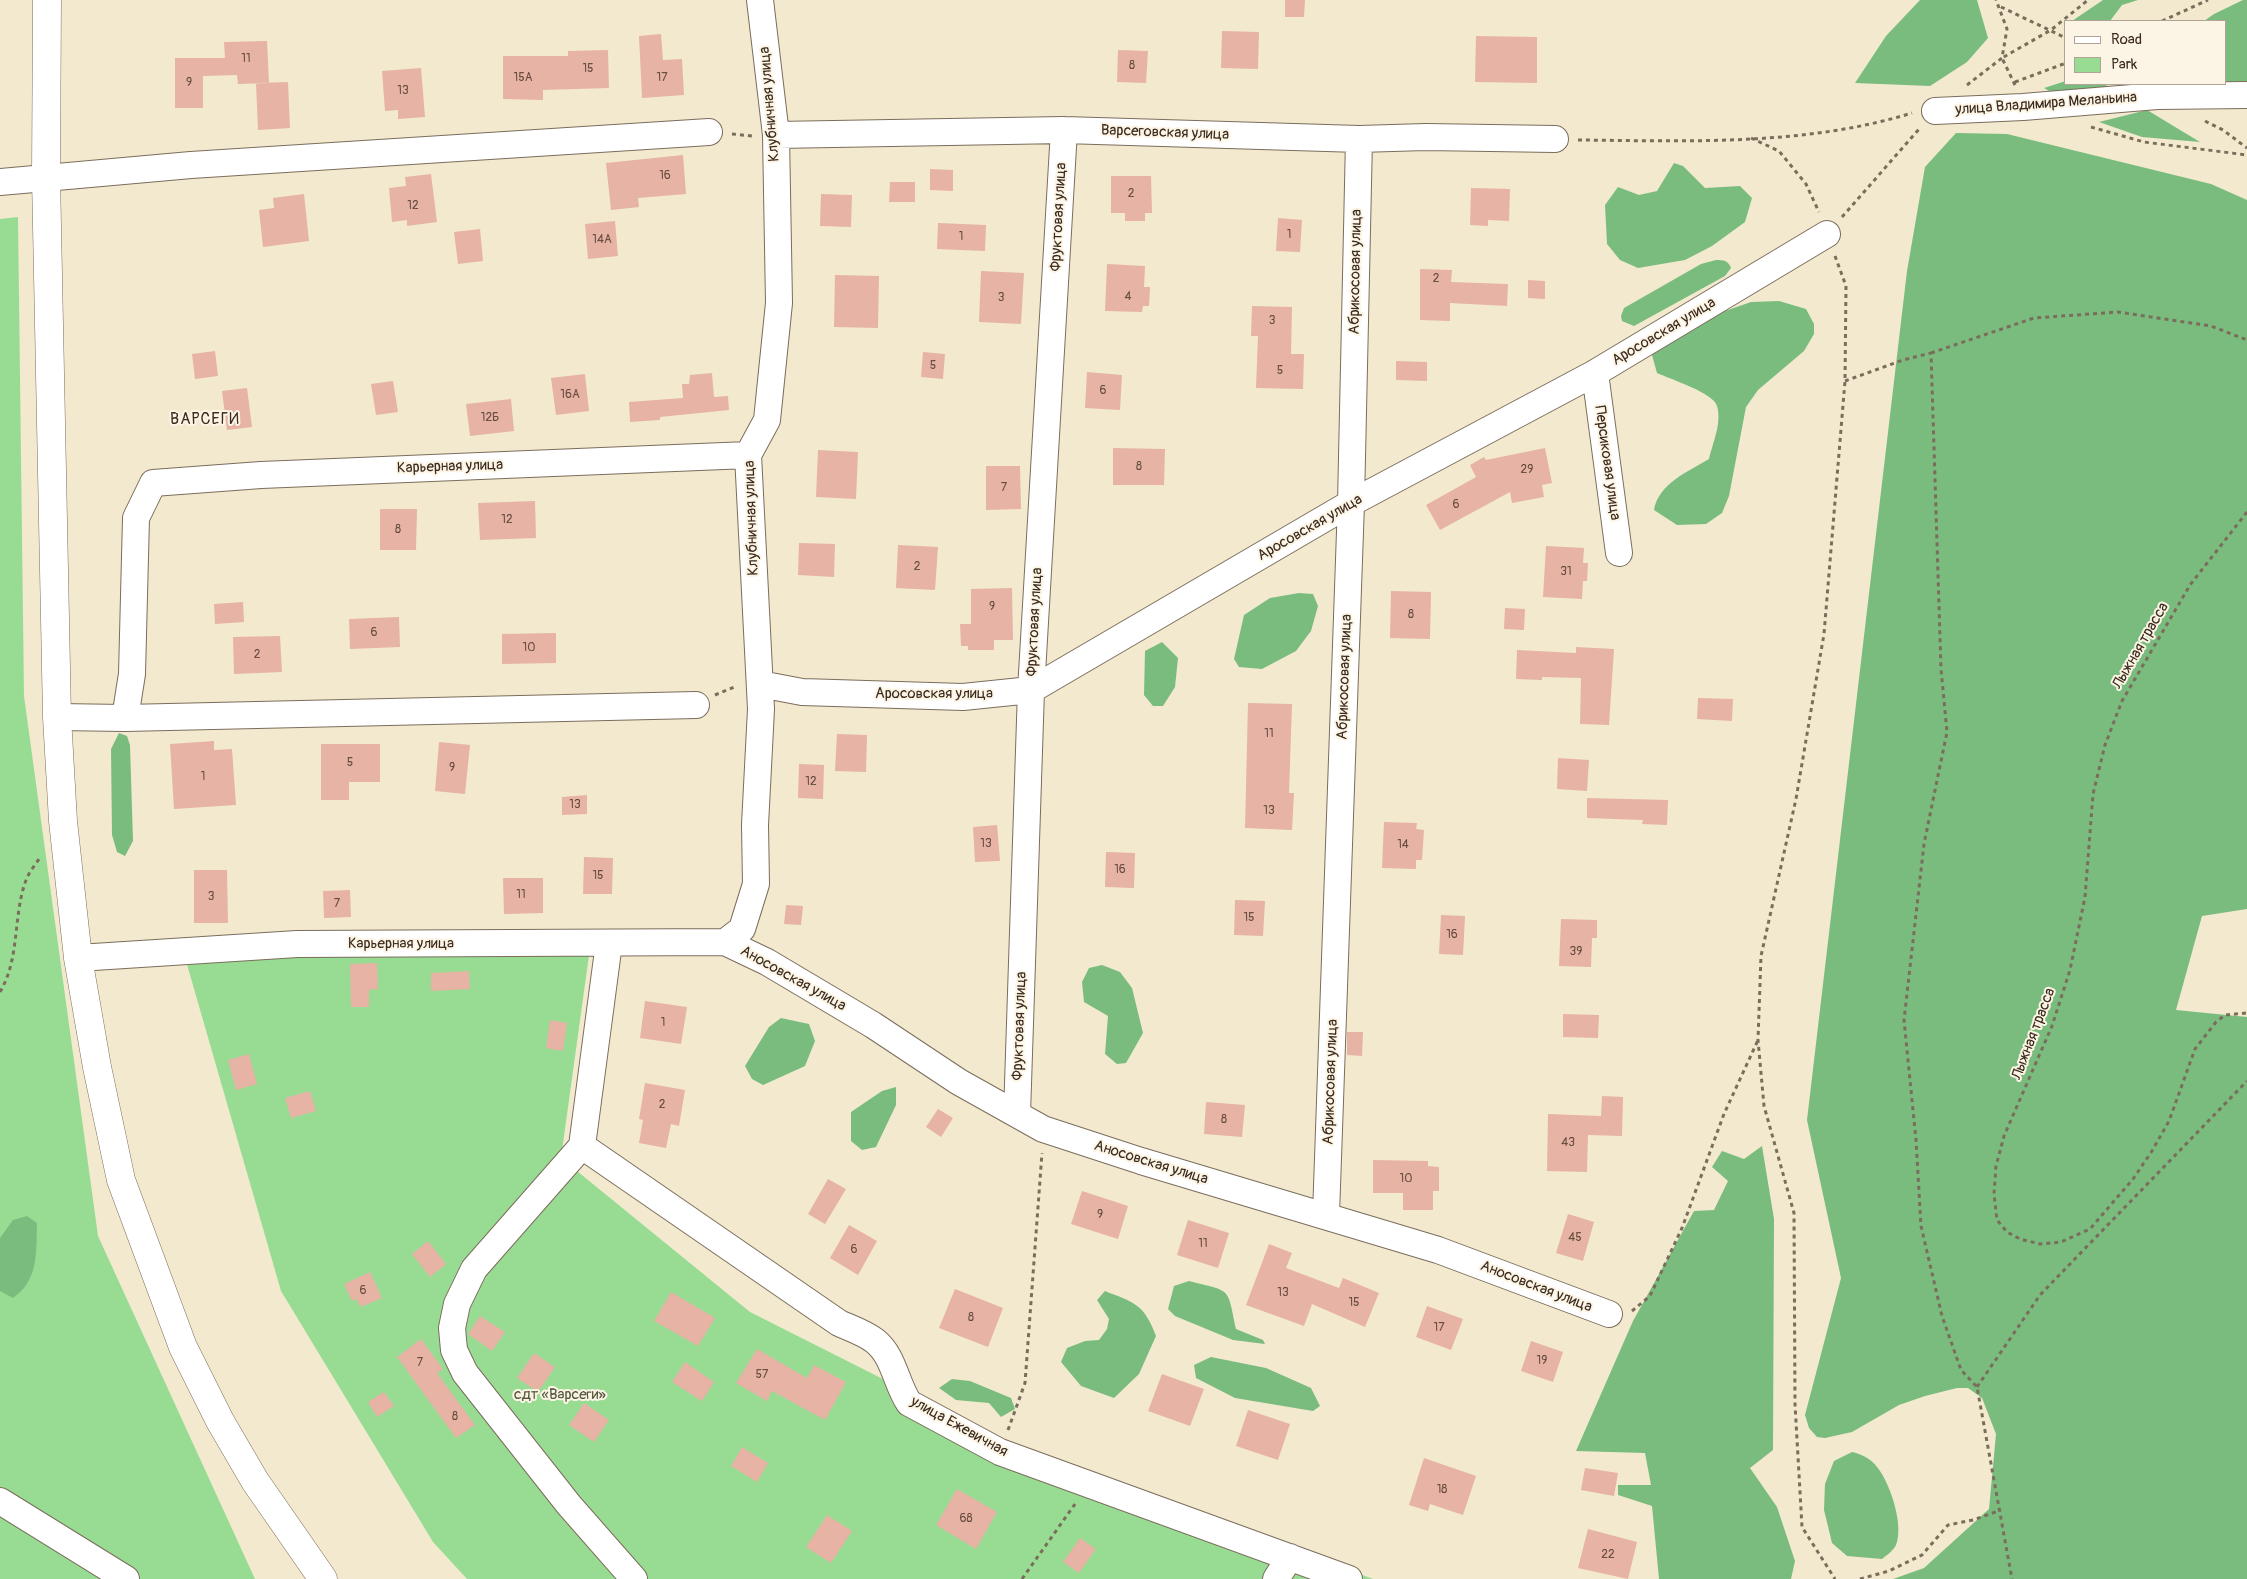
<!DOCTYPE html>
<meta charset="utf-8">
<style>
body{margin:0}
#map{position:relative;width:2247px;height:1579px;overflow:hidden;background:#f3e9cf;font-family:Pangolin,sans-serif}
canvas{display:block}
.legend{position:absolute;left:2064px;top:20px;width:162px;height:65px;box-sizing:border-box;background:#fcf5e5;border:1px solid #afa495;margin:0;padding:6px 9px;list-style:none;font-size:15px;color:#3b2a1e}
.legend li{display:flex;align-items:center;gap:10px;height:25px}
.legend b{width:25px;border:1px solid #afa495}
</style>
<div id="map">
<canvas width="2247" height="1579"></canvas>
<ul class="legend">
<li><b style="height:6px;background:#fff"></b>Road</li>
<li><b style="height:14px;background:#98dc94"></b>Park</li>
</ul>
</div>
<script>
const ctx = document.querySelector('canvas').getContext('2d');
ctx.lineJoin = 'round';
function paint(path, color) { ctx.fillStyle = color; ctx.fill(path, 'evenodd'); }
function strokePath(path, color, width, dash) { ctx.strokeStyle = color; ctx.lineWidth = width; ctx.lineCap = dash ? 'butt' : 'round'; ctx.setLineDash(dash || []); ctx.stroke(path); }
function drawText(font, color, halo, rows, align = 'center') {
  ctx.font = font + ' Pangolin,sans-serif'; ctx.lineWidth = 4; ctx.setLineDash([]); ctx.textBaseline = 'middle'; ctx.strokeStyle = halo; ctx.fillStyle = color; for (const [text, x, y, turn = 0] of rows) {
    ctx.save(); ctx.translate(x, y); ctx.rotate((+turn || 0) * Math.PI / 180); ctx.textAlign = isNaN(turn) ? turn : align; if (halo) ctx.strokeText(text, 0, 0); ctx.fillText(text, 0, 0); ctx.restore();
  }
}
const green = new Path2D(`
 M 18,217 L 24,696 L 98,1236 L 255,1579 L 0,1579 L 0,219 Z
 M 590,948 L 561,1158 L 750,1312 L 998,1437 L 1373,1579 L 467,1579 L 433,1542 L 281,1291 L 186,961 Z`);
const forest = new Path2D(`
 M 1920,0 L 1977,0 L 1988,38 L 1967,62 L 1930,86 L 1855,83 L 1886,36 Z
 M 2103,0 L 2138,0 L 2122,5 L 2110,21 L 2072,21 Z
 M 2243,0 L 2247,0 L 2247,81 L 2226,82 L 2226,21 L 2204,21 L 2214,14 Z
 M 2066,81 L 2066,84 L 2104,84 L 2114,90 L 2056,95 L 2044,88 Z
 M 2147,110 L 2200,142 L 2142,137 L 2099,122 Z
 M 1956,133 L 2007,134 L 2211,184 L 2247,200 L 2247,909 L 2202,916 L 2176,1010 L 2247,1017 L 2247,1579 L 1893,1579 L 1924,1568 L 1989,1509 L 1996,1434 L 1982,1398 L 1968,1388 L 1957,1388 L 1925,1396 L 1899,1405 L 1852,1432 L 1825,1438 L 1817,1437 L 1809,1428 L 1805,1415 L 1841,1278 L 1807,1120 L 1907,271 L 1925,167 Z
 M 1674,163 L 1683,166 L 1705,188 L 1740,186 L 1752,198 L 1745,222 L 1712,246 L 1685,260 L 1638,268 L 1620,260 L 1607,244 L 1605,205 L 1618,187 L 1639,195 L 1657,191 Z
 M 1716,260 C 1723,260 1728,260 1731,268 L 1725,276 L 1634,326 L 1622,321 L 1621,316 L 1624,308 L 1701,264 Z
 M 1779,301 L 1806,309 L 1814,324 L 1814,334 L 1804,351 L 1758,390 L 1746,407 L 1729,496 L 1722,513 L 1706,524 L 1677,525 L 1654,510 C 1658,484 1689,471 1709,459 C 1713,442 1722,423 1717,406 C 1714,393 1670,379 1657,373 L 1652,355 L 1657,347 L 1705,318 L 1751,302 Z
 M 1299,593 L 1313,594 L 1318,606 L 1311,631 L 1296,651 L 1262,669 L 1239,667 L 1234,659 L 1244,615 L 1270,598 Z
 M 1162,642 L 1178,658 L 1175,687 L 1163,706 L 1153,706 L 1144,695 L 1145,651 Z
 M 119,733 L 127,736 L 130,745 L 133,841 L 125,856 L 117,852 L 112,835 L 111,749 Z
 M 1102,965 L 1120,972 L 1132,988 L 1143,1033 L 1126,1063 L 1117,1064 L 1105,1054 L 1108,1016 L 1084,1002 L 1082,982 L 1089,968 Z
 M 781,1018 L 809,1024 L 815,1041 L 805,1066 L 763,1085 L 752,1079 L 745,1066 L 769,1027 Z
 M 896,1087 L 896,1105 L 876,1147 L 862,1150 L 851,1141 L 851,1112 L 882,1091 Z
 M 1762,1146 L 1774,1219 L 1773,1450 L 1750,1468 L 1777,1507 L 1795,1561 L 1791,1579 L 1659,1579 L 1652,1506 L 1618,1495 L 1618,1485 L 1651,1485 L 1645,1453 L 1576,1451 L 1633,1321 L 1694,1211 L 1714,1210 L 1728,1181 L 1712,1167 L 1722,1151 L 1744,1159 Z
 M 27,1216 L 37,1223 C 36,1252 39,1280 13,1298 L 0,1291 L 0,1238 L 13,1220 Z
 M 1189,1281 C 1232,1292 1227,1286 1236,1329 L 1263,1340 L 1265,1344 L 1233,1340 L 1175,1316 L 1168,1309 L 1174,1286 Z
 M 1105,1291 C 1135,1303 1144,1304 1156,1336 L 1139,1374 L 1114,1398 L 1081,1386 L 1061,1362 L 1067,1348 L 1085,1341 L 1099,1340 L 1107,1329 L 1109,1319 L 1097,1300 Z
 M 1211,1357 L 1266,1368 L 1311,1388 L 1320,1406 L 1313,1411 L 1235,1398 L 1196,1378 L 1194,1365 Z
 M 952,1379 L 970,1381 L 1011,1398 L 1015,1409 L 1001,1417 L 989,1403 L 956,1400 L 939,1388 Z
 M 1852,1452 C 1863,1454 1874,1461 1880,1471 C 1891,1487 1904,1526 1896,1545 C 1894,1550 1887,1555 1882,1559 L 1847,1556 L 1832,1543 L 1824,1510 L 1825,1484 L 1834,1461 Z`);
const building = new Path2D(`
 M 1285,0 L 1305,0 L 1304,17 L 1285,17 Z
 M 1222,31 L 1259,32 L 1258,69 L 1221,68 Z
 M 661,34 L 663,60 L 682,59 L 684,95 L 642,98 L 639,36 Z
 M 1476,36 L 1537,37 L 1537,83 L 1475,82 Z
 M 267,41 L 269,83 L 238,84 L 237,75 L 203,76 L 203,108 L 175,108 L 175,58 L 225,58 L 224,42 Z
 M 608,50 L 609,88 L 543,90 L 543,100 L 503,99 L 503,56 L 568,56 L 568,51 Z
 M 1118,50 L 1148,51 L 1146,83 L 1117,82 Z
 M 421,68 L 425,117 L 398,119 L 398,110 L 385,111 L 382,71 Z
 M 288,82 L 290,128 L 258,130 L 256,83 Z
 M 683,155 L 686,194 L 638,198 L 639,207 L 611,210 L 606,163 Z
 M 930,169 L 953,170 L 953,191 L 930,190 Z
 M 431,174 L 437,222 L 407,226 L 407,220 L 392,222 L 389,188 L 406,186 L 405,177 Z
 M 1111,176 L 1151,176 L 1152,213 L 1145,213 L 1145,221 L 1125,221 L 1125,213 L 1111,213 Z
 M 890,182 L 915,182 L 915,202 L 889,202 Z
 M 1471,188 L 1510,189 L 1509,221 L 1488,220 L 1488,226 L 1470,225 Z
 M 304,194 L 309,241 L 263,247 L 259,210 L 274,208 L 273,198 Z
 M 821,194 L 852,195 L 851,227 L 820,226 Z
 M 1278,218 L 1302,220 L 1300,252 L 1276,251 Z
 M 615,221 L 618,256 L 588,259 L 585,224 Z
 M 938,223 L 986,225 L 985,251 L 937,249 Z
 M 480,229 L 483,261 L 458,264 L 454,232 Z
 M 1107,264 L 1145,266 L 1144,287 L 1150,287 L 1149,306 L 1143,306 L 1142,312 L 1105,311 Z
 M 1420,269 L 1452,270 L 1451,282 L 1508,284 L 1507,306 L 1450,303 L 1450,321 L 1420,320 Z
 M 981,271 L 1024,273 L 1021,324 L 979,322 Z
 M 835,275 L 879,276 L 878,328 L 834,327 Z
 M 1528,280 L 1545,281 L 1545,299 L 1528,298 Z
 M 1252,306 L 1292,307 L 1291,354 L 1304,354 L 1303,389 L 1256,388 L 1258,336 L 1251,336 Z
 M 215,351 L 218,376 L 195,379 L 192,354 Z
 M 923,352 L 945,354 L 943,379 L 921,377 Z
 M 1396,361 L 1427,362 L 1427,381 L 1396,380 Z
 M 1087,372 L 1122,375 L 1120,410 L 1085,408 Z
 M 712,373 L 714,397 L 728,396 L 729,410 L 660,417 L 660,420 L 630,422 L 629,402 L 683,398 L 682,384 L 689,384 L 690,375 Z
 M 585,374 L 589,411 L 556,415 L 551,378 Z
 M 393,381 L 398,412 L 376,415 L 371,384 Z
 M 247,388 L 252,427 L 227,430 L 222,391 Z
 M 511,399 L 514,431 L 470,436 L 466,404 Z
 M 1113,448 L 1165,449 L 1164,485 L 1113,485 Z
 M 1545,448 L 1552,483 L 1542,485 L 1544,497 L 1512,503 L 1510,492 L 1440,530 L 1426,505 L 1476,477 L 1470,465 L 1484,457 L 1486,460 Z
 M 818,450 L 858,452 L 856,499 L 816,497 Z
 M 986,466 L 1020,466 L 1021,509 L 986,510 Z
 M 535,501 L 536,538 L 480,540 L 478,503 Z
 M 380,509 L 417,509 L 416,550 L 380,550 Z
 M 799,543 L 835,544 L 834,577 L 798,575 Z
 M 898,545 L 938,547 L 935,590 L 896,588 Z
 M 1546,546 L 1584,548 L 1583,563 L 1588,563 L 1587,581 L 1583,581 L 1582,599 L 1543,597 Z
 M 1012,588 L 1013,640 L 994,640 L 994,650 L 968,650 L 968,646 L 961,646 L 960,624 L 971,624 L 971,589 Z
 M 1391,591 L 1431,592 L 1430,639 L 1390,638 Z
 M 243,602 L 244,622 L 215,624 L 214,604 Z
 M 1505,608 L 1525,609 L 1524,630 L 1504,629 Z
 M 399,617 L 400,647 L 350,649 L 349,619 Z
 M 556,633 L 556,663 L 502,664 L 502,634 Z
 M 280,636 L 282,672 L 234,674 L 233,637 Z
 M 1576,647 L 1614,649 L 1609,725 L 1580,724 L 1581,678 L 1542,677 L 1542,680 L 1516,679 L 1517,650 L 1576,653 Z
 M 1698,698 L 1733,699 L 1732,721 L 1697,719 Z
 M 1248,703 L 1292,704 L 1289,793 L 1294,793 L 1292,830 L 1245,828 Z
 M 837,734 L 867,735 L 866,772 L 835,771 Z
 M 214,741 L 214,750 L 232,749 L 236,805 L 174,809 L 170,744 Z
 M 439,742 L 470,745 L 465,794 L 435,791 Z
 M 321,744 L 380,744 L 380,782 L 349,782 L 349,800 L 321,800 Z
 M 1558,758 L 1589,760 L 1587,791 L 1557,789 Z
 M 799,764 L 824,765 L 823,799 L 798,798 Z
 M 587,795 L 587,814 L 562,815 L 562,797 Z
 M 1587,798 L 1668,800 L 1667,825 L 1642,824 L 1643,820 L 1587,818 Z
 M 1384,822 L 1417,823 L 1416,829 L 1424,830 L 1422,860 L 1416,860 L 1416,869 L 1382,868 Z
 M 997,825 L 1000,861 L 975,862 L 973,827 Z
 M 1106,852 L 1135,853 L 1134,888 L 1105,887 Z
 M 584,857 L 613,858 L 612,894 L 583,894 Z
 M 194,870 L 227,870 L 228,923 L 194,923 Z
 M 503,878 L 543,878 L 543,913 L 504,914 Z
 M 350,890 L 351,917 L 324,918 L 323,891 Z
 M 1235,900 L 1265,901 L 1263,936 L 1234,935 Z
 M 786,905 L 803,906 L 801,925 L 784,924 Z
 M 1441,915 L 1465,916 L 1463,955 L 1439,954 Z
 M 1561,919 L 1597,920 L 1597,938 L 1592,938 L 1591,967 L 1559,966 Z
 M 377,963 L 378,989 L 369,990 L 369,1007 L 351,1007 L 350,964 Z
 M 469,971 L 470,989 L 431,991 L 431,973 Z
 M 645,1001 L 687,1007 L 681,1044 L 640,1038 Z
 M 1563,1014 L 1599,1015 L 1598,1038 L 1563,1037 Z
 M 550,1020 L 567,1023 L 563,1051 L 546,1048 Z
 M 1347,1032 L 1363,1032 L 1362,1056 L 1347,1055 Z
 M 249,1054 L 257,1084 L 236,1090 L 228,1060 Z
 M 645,1083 L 685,1090 L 679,1126 L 671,1124 L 666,1148 L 639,1143 L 643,1120 L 639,1119 Z
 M 310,1091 L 316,1111 L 291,1118 L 285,1098 Z
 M 1602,1096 L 1623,1097 L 1622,1136 L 1588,1135 L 1587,1172 L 1547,1171 L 1548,1114 L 1601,1116 Z
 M 1206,1102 L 1245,1105 L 1242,1137 L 1204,1134 Z
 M 938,1109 L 953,1118 L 941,1137 L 926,1127 Z
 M 1373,1160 L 1428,1161 L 1428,1166 L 1439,1167 L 1439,1191 L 1433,1191 L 1433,1210 L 1403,1210 L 1403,1193 L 1373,1193 Z
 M 828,1179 L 846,1189 L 825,1224 L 808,1214 Z
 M 1082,1191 L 1128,1206 L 1118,1239 L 1071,1224 Z
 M 1568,1214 L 1594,1222 L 1583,1261 L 1556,1253 Z
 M 1188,1220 L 1229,1233 L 1218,1268 L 1177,1255 Z
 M 849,1225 L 877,1241 L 858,1275 L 830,1258 Z
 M 428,1241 L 446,1264 L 430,1277 L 412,1254 Z
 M 1269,1244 L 1292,1253 L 1286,1268 L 1339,1288 L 1343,1278 L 1379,1293 L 1365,1327 L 1312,1304 L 1304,1326 L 1246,1305 Z
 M 370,1272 L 382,1298 L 361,1307 L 356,1299 L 352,1301 L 344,1284 Z
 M 955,1289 L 1003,1308 L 988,1347 L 939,1328 Z
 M 671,1292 L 715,1318 L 698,1346 L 654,1321 Z
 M 1427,1306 L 1463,1319 L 1451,1350 L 1416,1337 Z
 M 480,1316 L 505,1332 L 492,1351 L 468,1334 Z
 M 421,1339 L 443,1369 L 437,1373 L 475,1425 L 456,1438 L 397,1357 Z
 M 1531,1341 L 1563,1352 L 1553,1382 L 1521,1371 Z
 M 757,1349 L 807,1378 L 814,1365 L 846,1382 L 825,1420 L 772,1391 L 767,1401 L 736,1383 Z
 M 534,1353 L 555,1367 L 538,1392 L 517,1378 Z
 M 685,1362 L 714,1382 L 702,1401 L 672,1382 Z
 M 1162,1374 L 1204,1389 L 1190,1426 L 1148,1411 Z
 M 384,1392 L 394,1406 L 377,1417 L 368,1402 Z
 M 584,1403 L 609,1420 L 594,1442 L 569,1425 Z
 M 1248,1410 L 1290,1424 L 1278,1460 L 1236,1446 Z
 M 742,1447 L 768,1463 L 757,1482 L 731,1466 Z
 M 1424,1458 L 1476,1476 L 1463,1515 L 1430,1504 L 1428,1511 L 1409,1505 Z
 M 1585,1468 L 1618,1473 L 1614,1496 L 1581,1490 Z
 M 957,1489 L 997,1512 L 976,1549 L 936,1525 Z
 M 827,1515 L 852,1531 L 831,1563 L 806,1547 Z
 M 1588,1529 L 1637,1542 L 1628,1579 L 1578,1568 Z
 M 1080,1538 L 1096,1549 L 1079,1573 L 1063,1562 Z`);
const path = new Path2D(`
 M 2001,7 L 2066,38
 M 2162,21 L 2208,0
 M 2015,82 L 2066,63
 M 1967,85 L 2002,58 L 2007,29 L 1996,0
 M 2015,85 L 2002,58 L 2051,30 L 2088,0
 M 2205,121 L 2223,130 L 2247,148
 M 2091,127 L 2144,142 L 2247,155
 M 732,134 L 753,136
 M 1751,138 L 1779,151 L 1806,184 L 1819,212
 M 1578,140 C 1689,141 1805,146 1912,113
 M 1842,217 L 1920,128
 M 1835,256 L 1846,286 L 1845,381 L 1824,634 L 1796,799 L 1761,956 L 1758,1040 L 1764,1106 L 1794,1213 L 1795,1404 L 1802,1527 L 1835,1579
 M 1931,353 L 2034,318 L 2118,312 L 2211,326 L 2247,340
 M 1845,381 L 1903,360 L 1931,353 L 1941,669 L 1947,732 L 1924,844 L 1904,1020 L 1916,1140 L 1921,1226 L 1942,1316 L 1961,1370 L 1977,1387 L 2012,1579
 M 2247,512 L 2190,585 L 2122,701 L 2105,745 L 2093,794 L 2085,897 L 2070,970 L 2052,1026 L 2004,1136 L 1996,1166 L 1994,1194 L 1997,1220 L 2007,1232 L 2020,1239 L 2040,1244 L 2061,1242 L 2090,1229 L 2133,1179 L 2152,1151 L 2169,1121 L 2195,1049 L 2216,1022 L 2225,1015 L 2247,1013
 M 715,695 L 737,686
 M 0,992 C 20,958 13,918 25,883 C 28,873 36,864 41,856
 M 1632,1311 L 1650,1296 L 1682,1228 L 1724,1114 L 1758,1040
 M 1977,1387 L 2040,1295 L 2247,1081
 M 1008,1430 L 1025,1383 L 1042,1153
 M 1022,1579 L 1075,1504
 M 1860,1579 L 1889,1571 L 1922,1555 L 1948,1525 L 1973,1520 L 2001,1510`);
const minor = new Path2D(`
 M 1935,111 L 2023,107 L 2157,96 L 2247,95
 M 776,135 L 1064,130 L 1359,139 L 1426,137 L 1555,139
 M 0,182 L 191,165 L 709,132
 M 1595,373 L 1619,553
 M 760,684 L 802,692 L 963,697 L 1031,690 L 1351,503 L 1595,373 L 1827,234
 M 57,717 L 125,718 L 696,705
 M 125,718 L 132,674 L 136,518 L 153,483 L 261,475 L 748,455
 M 725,942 L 742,929 L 756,884 L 755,825 L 761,709 L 748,455 L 767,420 L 779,303 L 776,135 L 760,0
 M 609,943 L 582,1146 L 474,1269 L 457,1304 L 452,1328 L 454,1350 L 465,1373 L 569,1505 L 634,1579
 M 78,958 L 297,944 L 725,942 L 767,962 L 873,1025 L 959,1082 L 1043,1129 L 1141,1161 L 1438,1250 L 1609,1314
 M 1017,1114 L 1031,690 L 1064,130
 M 582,1146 L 839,1323 C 850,1328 865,1333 875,1341 C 894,1356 896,1384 909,1403 L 1000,1452 L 1349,1579
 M 1326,1215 L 1351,503 L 1359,139
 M 0,1501 L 126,1579
 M 1276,1579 L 1290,1557`);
const major = new Path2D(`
 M 47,0 L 46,177 L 57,717 L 63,821 L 78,958 L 97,1067 L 121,1180 L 183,1347 L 220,1421 L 255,1481 L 323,1579`);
const numberNames = [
 ["11",246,59],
 ["8",1132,66],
 ["15",588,69],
 ["15А",523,78],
 ["17",662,78],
 ["9",189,83],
 ["13",403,91],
 ["16",665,176],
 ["2",1131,194],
 ["12",413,206],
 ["1",1289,235],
 ["1",961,237],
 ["14А",602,240],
 ["2",1436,279],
 ["4",1128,297],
 ["3",1001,298],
 ["3",1272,321],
 ["5",933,366],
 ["5",1280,371],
 ["6",1103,391],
 ["16А",570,395],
 ["12Б",490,418],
 ["8",1139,467],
 ["29",1527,470],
 ["7",1004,488],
 ["6",1456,505],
 ["12",507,520],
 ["8",398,530],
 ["2",917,567],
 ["31",1566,572],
 ["9",992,607],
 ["8",1411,615],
 ["6",374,633],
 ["10",529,648],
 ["2",257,655],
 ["11",1269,734],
 ["5",350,763],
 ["9",452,768],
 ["1",203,777],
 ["12",811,782],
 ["13",575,805],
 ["13",1269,811],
 ["13",986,844],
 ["14",1403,845],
 ["16",1120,870],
 ["15",598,876],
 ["11",521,895],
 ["3",211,897],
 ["7",337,904],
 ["15",1249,918],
 ["16",1452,935],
 ["39",1576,952],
 ["1",663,1023],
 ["2",662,1105],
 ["8",1224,1120],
 ["43",1568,1143],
 ["10",1406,1179],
 ["9",1100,1215],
 ["45",1575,1238],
 ["11",1203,1244],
 ["6",854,1250],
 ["6",363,1291],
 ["13",1283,1293],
 ["15",1354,1303],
 ["8",971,1318],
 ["17",1439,1328],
 ["19",1542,1361],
 ["7",420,1363],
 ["57",762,1375],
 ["8",455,1417],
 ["18",1442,1490],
 ["68",966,1519],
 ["22",1608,1555]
];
const streetNames = [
 ["Клубничная улица",770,104,-95],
 ["улица Владимира Меланьина",2046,104,-4],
 ["Варсеговская улица",1165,133,2],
 ["Фруктовая улица",1059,217,-87],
 ["Абрикосовая улица",1356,272,-89],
 ["Аросовская улица",1664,332,-31],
 ["Персиковая улица",1607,463,82],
 ["Карьерная улица",450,467,-2],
 ["Клубничная улица",752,518,-92],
 ["Аросовская улица",1310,528,-30],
 ["Фруктовая улица",1035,622,-87],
 ["Лыжная трасса",2141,646,-60],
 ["Абрикосовая улица",1345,677,-88],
 ["Аросовская улица",934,694],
 ["Карьерная улица",401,944],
 ["Аносовская улица",793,979,29],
 ["Фруктовая улица",1020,1026,-88],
 ["Лыжная трасса",2034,1034,-69],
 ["Абрикосовая улица",1331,1082,-88],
 ["Аносовская улица",1151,1163,17],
 ["Аносовская улица",1536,1287,21],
 ["улица Ежевичная",959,1427,29]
];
const parkNames = [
 ["сдт «Варсеги»",560,1395]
];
const neighbourhoodNames = [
 ["ВАРСЕГИ",205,420]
];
paint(green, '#98dc94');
paint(forest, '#7abc7e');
paint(building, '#e6b3a4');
strokePath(minor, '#7b6d5c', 28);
strokePath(major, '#7b6d5c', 29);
strokePath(path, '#7b6d5c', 3, [4, 4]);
strokePath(minor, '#fff', 26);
strokePath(major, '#fff', 28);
drawText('12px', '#664c40', null, numberNames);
drawText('15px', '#3b2a1e', '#fcf5e5', streetNames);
drawText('15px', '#52563c', '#fcf5e5', parkNames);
ctx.letterSpacing = '1px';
drawText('16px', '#3b2a1e', '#fcf5e5', neighbourhoodNames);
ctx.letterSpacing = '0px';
</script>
